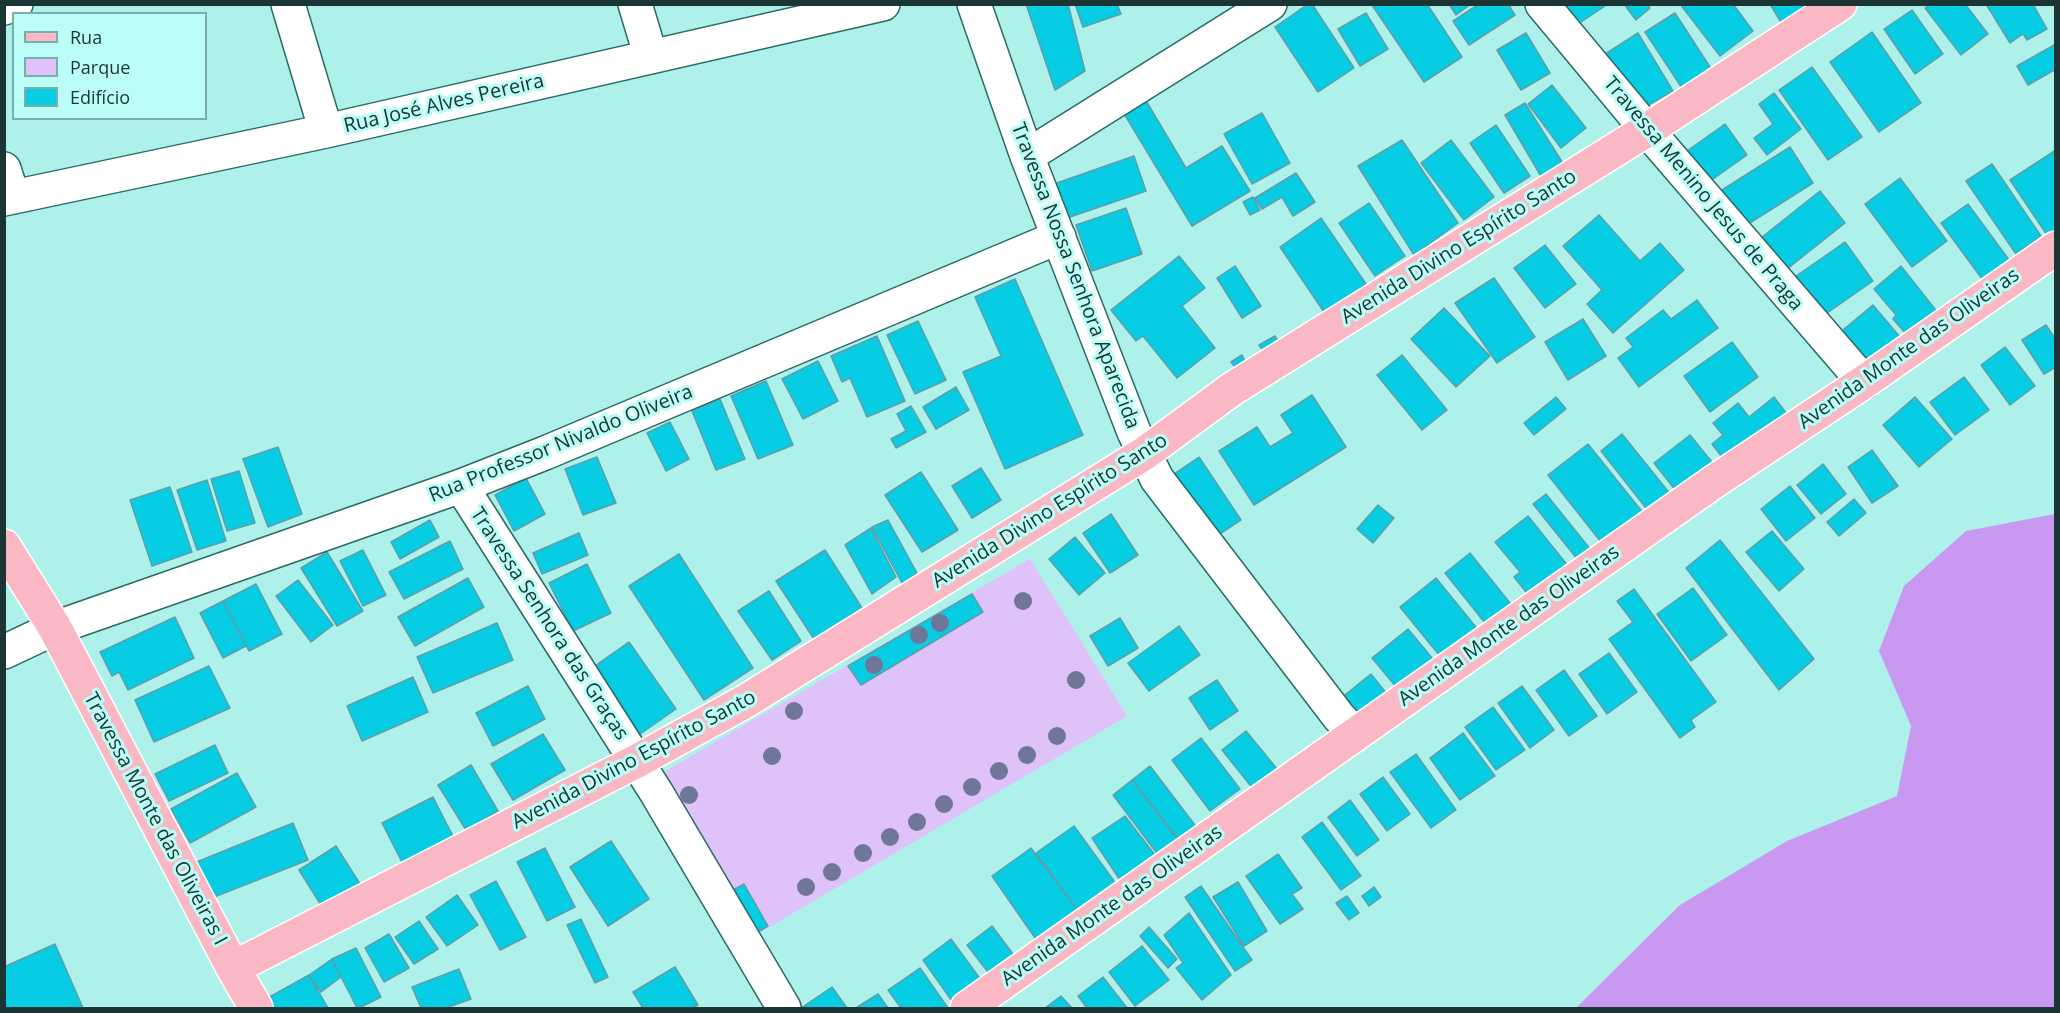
<!DOCTYPE html>
<meta charset="utf-8">
<style>
body{margin:0}
#map{position:relative;width:2060px;height:1013px;overflow:hidden;background:#aef0ea;font-family:"Open Sans",sans-serif}
canvas{display:block}
.frame{position:absolute;inset:0;border:6px solid #1a3533;pointer-events:none}
.legend{position:absolute;left:12px;top:12px;width:195px;height:108px;box-sizing:border-box;background:#bbfef7;border:2px solid #7baea9;margin:0;padding:8px 10px;list-style:none;font-size:18px;color:#1a3533}
.legend li{display:flex;align-items:center;gap:12px;height:30px}
.legend b{width:30px;border:2px solid #7baea9}
</style>
<div id="map">
<canvas width="2060" height="1013"></canvas>
<div class="frame"></div>
<ul class="legend">
<li><b style="height:8px;background:#fab7c4"></b>Rua</li>
<li><b style="height:16px;background:#dfc2f9"></b>Parque</li>
<li><b style="height:16px;background:#06cde3"></b>Edifício</li>
</ul>
</div>
<script>
const ctx = document.querySelector('canvas').getContext('2d');
ctx.lineJoin = 'round';
function paint(path, color) { ctx.fillStyle = color; ctx.fill(path, 'evenodd'); }
function strokePath(path, color, width, dash) { ctx.strokeStyle = color; ctx.lineWidth = width; ctx.lineCap = dash ? 'butt' : 'round'; ctx.setLineDash(dash || []); ctx.stroke(path); }
function drawText(font, color, halo, rows, align = 'center') {
  ctx.font = font + ' "Open Sans",sans-serif'; ctx.lineWidth = 6; ctx.setLineDash([]); ctx.textBaseline = 'middle'; ctx.strokeStyle = halo; ctx.fillStyle = color; for (const [text, x, y, turn = 0] of rows) {
    ctx.save(); ctx.translate(x, y); ctx.rotate((+turn || 0) * Math.PI / 180); ctx.textAlign = isNaN(turn) ? turn : align; if (halo) ctx.strokeText(text, 0, 0); ctx.fillText(text, 0, 0); ctx.restore();
  }
}
const green = new Path2D(`
 M 1030,559 L 1127,716 L 744,942 L 650,780 Z`);
const forest = new Path2D(`
 M 2055,514 L 2055,1008 L 1576,1008 L 1680,905 L 1787,841 L 1897,796 L 1911,726 L 1879,651 L 1904,586 L 1966,531 Z`);
const building = new Path2D(`
 M 1026,4 L 1068,4 L 1085,71 L 1055,90 Z
 M 1075,4 L 1117,4 L 1121,14 L 1083,27 Z
 M 1308,4 L 1312,4 L 1354,68 L 1318,92 L 1275,27 Z
 M 1427,4 L 1462,57 L 1424,82 L 1372,5 Z
 M 1449,4 L 1471,4 L 1456,15 Z
 M 1479,4 L 1508,4 L 1515,15 L 1469,45 L 1453,21 Z
 M 1565,4 L 1608,4 L 1578,24 Z
 M 1629,4 L 1647,4 L 1650,8 L 1636,20 L 1626,7 Z
 M 1680,4 L 1733,4 L 1753,31 L 1720,56 Z
 M 1770,4 L 1802,4 L 1805,10 L 1782,24 Z
 M 1930,4 L 1965,4 L 1988,34 L 1961,55 L 1925,8 Z
 M 1986,4 L 2033,4 L 2047,29 L 2027,40 L 2023,34 L 2010,43 Z
 M 1912,10 L 1943,54 L 1915,74 L 1884,29 Z
 M 1366,13 L 1388,49 L 1360,66 L 1338,29 Z
 M 1675,13 L 1712,70 L 1682,88 L 1645,32 Z
 M 1872,32 L 1921,103 L 1879,132 L 1830,62 Z
 M 1526,33 L 1550,73 L 1521,90 L 1497,50 Z
 M 1638,33 L 1673,91 L 1636,112 L 1602,56 Z
 M 2056,44 L 2056,69 L 2028,85 L 2017,66 Z
 M 1812,67 L 1862,137 L 1828,160 L 1779,90 Z
 M 1552,85 L 1586,128 L 1561,148 L 1528,104 Z
 M 1774,93 L 1801,129 L 1767,155 L 1754,138 L 1773,124 L 1759,104 Z
 M 1145,99 L 1186,168 L 1222,146 L 1250,191 L 1192,226 L 1123,112 Z
 M 1525,103 L 1564,165 L 1542,178 L 1505,115 Z
 M 1262,113 L 1290,163 L 1252,184 L 1224,134 Z
 M 1725,124 L 1747,155 L 1699,189 L 1677,158 Z
 M 1496,125 L 1530,176 L 1504,193 L 1470,143 Z
 M 1402,140 L 1458,223 L 1414,255 L 1358,166 Z
 M 1451,140 L 1494,197 L 1464,220 L 1421,163 Z
 M 1790,147 L 1813,183 L 1737,231 L 1714,195 Z
 M 2056,150 L 2056,233 L 2049,238 L 2010,180 Z
 M 1134,156 L 1146,191 L 1067,218 L 1054,184 Z
 M 1992,164 L 2041,236 L 2016,254 L 1966,181 Z
 M 1296,173 L 1315,202 L 1293,216 L 1282,197 L 1262,209 L 1255,198 Z
 M 1900,178 L 1947,241 L 1912,267 L 1865,204 Z
 M 1820,191 L 1845,223 L 1777,277 L 1752,245 Z
 M 1253,197 L 1260,210 L 1250,215 L 1243,202 Z
 M 1369,203 L 1405,256 L 1375,276 L 1339,223 Z
 M 1968,204 L 2015,268 L 1988,287 L 1941,223 Z
 M 1126,208 L 1142,254 L 1092,271 L 1076,225 Z
 M 1599,215 L 1640,261 L 1660,243 L 1684,270 L 1613,333 L 1587,304 L 1602,290 L 1563,246 Z
 M 1321,218 L 1366,284 L 1324,312 L 1280,247 Z
 M 1845,242 L 1873,281 L 1817,320 L 1789,281 Z
 M 1545,245 L 1576,284 L 1545,308 L 1514,268 Z
 M 1179,256 L 1205,288 L 1182,306 L 1215,348 L 1177,378 L 1143,336 L 1136,341 L 1111,310 Z
 M 1235,266 L 1261,306 L 1242,318 L 1217,278 Z
 M 1901,266 L 1942,318 L 1913,342 L 1893,319 L 1896,315 L 1874,289 Z
 M 1494,278 L 1535,337 L 1497,363 L 1455,303 Z
 M 1015,279 L 1083,435 L 1005,469 L 963,372 L 1001,356 L 975,297 Z
 M 1697,300 L 1718,328 L 1639,387 L 1618,358 L 1633,347 L 1626,338 L 1663,310 L 1671,319 Z
 M 1873,305 L 1900,337 L 1859,371 L 1832,339 Z
 M 1444,308 L 1490,356 L 1456,387 L 1411,339 Z
 M 1583,319 L 1606,356 L 1568,380 L 1545,342 Z
 M 918,321 L 946,380 L 915,394 L 887,335 Z
 M 2046,325 L 2056,340 L 2056,367 L 2044,374 L 2022,340 Z
 M 877,336 L 905,401 L 867,417 L 850,378 L 842,382 L 831,356 Z
 M 1275,336 L 1278,341 L 1263,351 L 1259,345 Z
 M 1732,342 L 1758,377 L 1710,412 L 1684,376 Z
 M 2005,347 L 2035,386 L 2010,405 L 1981,365 Z
 M 1242,355 L 1245,361 L 1235,367 L 1231,362 Z
 M 1402,355 L 1447,410 L 1422,430 L 1377,375 Z
 M 818,361 L 838,401 L 803,419 L 782,379 Z
 M 1964,377 L 1989,410 L 1955,435 L 1930,402 Z
 M 766,381 L 793,445 L 758,459 L 731,396 Z
 M 956,387 L 969,410 L 936,429 L 923,407 Z
 M 1312,395 L 1346,447 L 1254,505 L 1219,451 L 1257,427 L 1270,447 L 1293,433 L 1281,415 Z
 M 1556,397 L 1566,409 L 1534,435 L 1524,423 Z
 M 1774,397 L 1793,422 L 1732,470 L 1712,444 L 1723,435 L 1713,423 L 1738,403 L 1749,417 Z
 M 1915,397 L 1952,439 L 1919,467 L 1883,425 Z
 M 720,399 L 745,459 L 716,470 L 692,411 Z
 M 911,406 L 926,432 L 896,448 L 891,439 L 906,431 L 897,414 Z
 M 670,422 L 689,459 L 666,471 L 647,433 Z
 M 1622,434 L 1679,505 L 1657,522 L 1601,451 Z
 M 1690,435 L 1720,472 L 1684,501 L 1654,463 Z
 M 1588,444 L 1648,519 L 1608,551 L 1548,475 Z
 M 278,447 L 302,514 L 268,527 L 243,459 Z
 M 1872,450 L 1898,486 L 1872,503 L 1848,467 Z
 M 597,457 L 616,503 L 583,515 L 565,469 Z
 M 1199,457 L 1241,520 L 1209,541 L 1168,478 Z
 M 1823,464 L 1846,494 L 1821,514 L 1797,485 Z
 M 981,468 L 1001,500 L 972,518 L 952,486 Z
 M 239,471 L 255,523 L 227,531 L 211,479 Z
 M 921,472 L 958,530 L 922,552 L 885,495 Z
 M 526,478 L 545,514 L 514,531 L 495,495 Z
 M 207,480 L 226,541 L 197,550 L 177,490 Z
 M 1790,486 L 1815,518 L 1786,541 L 1761,509 Z
 M 170,487 L 192,552 L 152,566 L 130,500 Z
 M 1546,494 L 1591,550 L 1578,560 L 1533,504 Z
 M 1854,499 L 1866,513 L 1839,536 L 1827,522 Z
 M 1378,505 L 1394,518 L 1373,543 L 1357,529 Z
 M 1111,514 L 1138,555 L 1110,573 L 1083,533 Z
 M 1528,516 L 1573,572 L 1534,602 L 1514,577 L 1520,572 L 1495,542 Z
 M 430,520 L 439,537 L 400,559 L 391,542 Z
 M 888,520 L 917,573 L 903,585 L 872,527 Z
 M 871,528 L 896,577 L 872,594 L 845,545 Z
 M 1772,531 L 1804,569 L 1779,591 L 1746,552 Z
 M 579,533 L 588,555 L 542,574 L 533,553 Z
 M 1075,537 L 1105,573 L 1079,595 L 1049,559 Z
 M 1720,540 L 1814,659 L 1779,690 L 1686,568 Z
 M 450,541 L 463,569 L 404,599 L 389,572 Z
 M 363,550 L 386,595 L 363,606 L 340,561 Z
 M 825,550 L 862,608 L 814,639 L 776,581 Z
 M 327,552 L 363,611 L 337,626 L 301,568 Z
 M 1470,553 L 1514,608 L 1489,628 L 1445,573 Z
 M 679,554 L 753,668 L 704,700 L 629,586 Z
 M 587,564 L 611,613 L 573,631 L 549,583 Z
 M 468,578 L 484,607 L 415,646 L 398,617 Z
 M 1436,578 L 1480,632 L 1444,661 L 1400,607 Z
 M 298,580 L 333,625 L 311,642 L 276,596 Z
 M 256,584 L 282,634 L 249,651 L 223,601 Z
 M 1693,588 L 1727,635 L 1691,661 L 1657,614 Z
 M 1634,589 L 1716,702 L 1691,720 L 1695,727 L 1680,738 L 1609,639 L 1633,622 L 1617,601 Z
 M 769,591 L 801,641 L 772,660 L 738,611 Z
 M 972,594 L 983,612 L 861,685 L 848,666 Z
 M 223,601 L 246,646 L 223,658 L 200,613 Z
 M 175,617 L 194,658 L 128,690 L 119,672 L 112,676 L 100,652 Z
 M 1120,618 L 1138,648 L 1108,666 L 1090,636 Z
 M 497,623 L 513,660 L 433,693 L 417,657 Z
 M 1179,626 L 1200,655 L 1149,691 L 1128,663 Z
 M 1408,629 L 1438,665 L 1402,694 L 1372,658 Z
 M 629,642 L 676,709 L 633,739 L 586,672 Z
 M 1609,653 L 1637,692 L 1607,714 L 1579,674 Z
 M 209,666 L 230,708 L 154,742 L 135,700 Z
 M 1564,670 L 1597,716 L 1569,736 L 1536,690 Z
 M 1371,674 L 1387,694 L 1357,718 L 1341,698 Z
 M 413,677 L 428,712 L 362,741 L 347,706 Z
 M 1217,680 L 1238,711 L 1210,730 L 1189,698 Z
 M 528,686 L 545,719 L 493,746 L 476,713 Z
 M 1522,686 L 1554,730 L 1530,748 L 1498,703 Z
 M 1493,707 L 1525,750 L 1496,770 L 1465,727 Z
 M 1246,731 L 1282,775 L 1258,795 L 1222,750 Z
 M 1463,733 L 1495,776 L 1460,800 L 1430,758 Z
 M 543,734 L 565,770 L 513,800 L 491,764 Z
 M 1201,738 L 1240,789 L 1210,811 L 1172,760 Z
 M 215,745 L 228,773 L 169,801 L 155,774 Z
 M 1416,754 L 1456,810 L 1431,828 L 1390,772 Z
 M 471,765 L 498,811 L 466,830 L 438,785 Z
 M 1150,766 L 1201,833 L 1184,846 L 1132,780 Z
 M 237,773 L 256,807 L 190,843 L 171,809 Z
 M 1383,777 L 1410,814 L 1387,831 L 1360,794 Z
 M 1132,780 L 1179,841 L 1159,856 L 1113,795 Z
 M 433,797 L 455,840 L 404,866 L 382,823 Z
 M 1350,800 L 1379,840 L 1357,856 L 1328,817 Z
 M 1125,816 L 1162,864 L 1126,889 L 1092,838 Z
 M 1322,822 L 1361,876 L 1341,890 L 1302,837 Z
 M 293,823 L 308,860 L 209,899 L 194,863 Z
 M 1074,826 L 1122,892 L 1084,919 L 1036,853 Z
 M 611,841 L 649,899 L 608,926 L 570,867 Z
 M 336,846 L 362,887 L 324,910 L 299,870 Z
 M 545,848 L 575,907 L 547,921 L 517,862 Z
 M 1031,848 L 1084,919 L 1042,948 L 992,876 Z
 M 1278,854 L 1302,888 L 1292,894 L 1303,909 L 1280,924 L 1246,876 Z
 M 496,881 L 526,937 L 500,950 L 470,895 Z
 M 1238,882 L 1267,931 L 1244,946 L 1213,897 Z
 M 744,884 L 768,926 L 746,939 L 722,896 Z
 M 1201,886 L 1252,960 L 1235,971 L 1185,897 Z
 M 1374,887 L 1381,897 L 1369,906 L 1362,896 Z
 M 457,895 L 478,925 L 447,946 L 426,917 Z
 M 1347,896 L 1359,913 L 1349,920 L 1336,903 Z
 M 1189,913 L 1231,975 L 1202,1000 L 1176,968 L 1183,963 L 1164,935 Z
 M 581,919 L 608,977 L 595,983 L 567,925 Z
 M 419,921 L 438,949 L 414,964 L 395,937 Z
 M 992,926 L 1016,958 L 991,976 L 967,945 Z
 M 1149,927 L 1177,959 L 1168,968 L 1140,936 Z
 M 389,934 L 409,968 L 384,982 L 365,948 Z
 M 951,939 L 981,980 L 952,1001 L 923,960 Z
 M 55,944 L 83,1008 L 6,1008 L 4,1005 L 4,967 Z
 M 1142,946 L 1169,980 L 1135,1006 L 1109,972 Z
 M 356,948 L 381,997 L 359,1008 L 357,1008 L 332,959 Z
 M 332,959 L 341,977 L 321,992 L 309,975 Z
 M 675,967 L 698,1005 L 692,1008 L 643,1008 L 633,992 Z
 M 920,968 L 948,1008 L 901,1008 L 888,990 Z
 M 459,969 L 471,999 L 446,1008 L 421,1008 L 412,987 Z
 M 309,975 L 328,1008 L 269,1008 L 264,1000 Z
 M 1103,977 L 1127,1008 L 1087,1008 L 1078,996 Z
 M 832,987 L 847,1008 L 801,1008 Z
 M 878,994 L 888,1008 L 856,1008 Z
 M 1061,996 L 1072,1008 L 1045,1008 Z`);
const minor = new Path2D(`
 M 288,4 L 326,131
 M 635,4 L 651,57
 M 974,4 L 1027,156 L 1134,432 L 1157,479 L 1339,717 L 1355,734
 M 1542,4 L 1647,130 L 1864,382
 M 4,8 L 16,4
 M 1027,156 L 1270,4
 M 4,169 L 13,197
 M 4,199 L 326,131 L 883,4
 M 461,486 L 656,792 L 784,1008
 M 4,652 L 55,628 L 461,486 L 545,453 L 1059,237`);
const major = new Path2D(`
 M 4,546 L 55,628 L 233,968 L 256,1008
 M 233,968 L 637,761 L 746,701 L 1145,453 L 1232,389 L 1647,130 L 1840,4
 M 967,1008 L 1715,481 L 1864,382 L 2056,248`);
const trees = [
 [1023,601],
 [940,623],
 [919,635],
 [874,665],
 [1076,680],
 [794,711],
 [1057,736],
 [1027,755],
 [772,756],
 [999,771],
 [972,787],
 [689,795],
 [944,804],
 [917,822],
 [890,837],
 [863,853],
 [832,872],
 [806,887]
];
const streetNames = [
 ["Rua José Alves Pereira",444,104,-13],
 ["Travessa Menino Jesus de Praga",1703,194,50],
 ["Avenida Divino Espírito Santo",1459,247,-32],
 ["Travessa Nossa Senhora Aparecida",1075,276,69],
 ["Avenida Monte das Oliveiras",1909,349,-35],
 ["Rua Professor Nivaldo Oliveira",561,444,-22],
 ["Avenida Divino Espírito Santo",1050,511,-32],
 ["Travessa Senhora das Graças",549,624,57],
 ["Avenida Monte das Oliveiras",1509,626,-35],
 ["Avenida Divino Espírito Santo",634,760,-28],
 ["Travessa Monte das Oliveiras I",155,819,62],
 ["Avenida Monte das Oliveiras",1112,906,-35]
];
paint(green, '#dfc2f9');
paint(forest, '#c999f2');
paint(building, '#06cde3');
strokePath(building, '#5e9ea8', 1.5);
strokePath(minor, '#296b66', 36);
strokePath(major, '#fff', 36);
strokePath(minor, '#fff', 33);
strokePath(major, '#fab7c4', 33);
ctx.fillStyle = '#6f7699';
for (const [x, y] of trees) { ctx.beginPath(); ctx.arc(x, y, 9, 0, 2 * Math.PI); ctx.fill(); }
drawText('20px', '#1a3533', '#bbfef7', streetNames);
</script>
